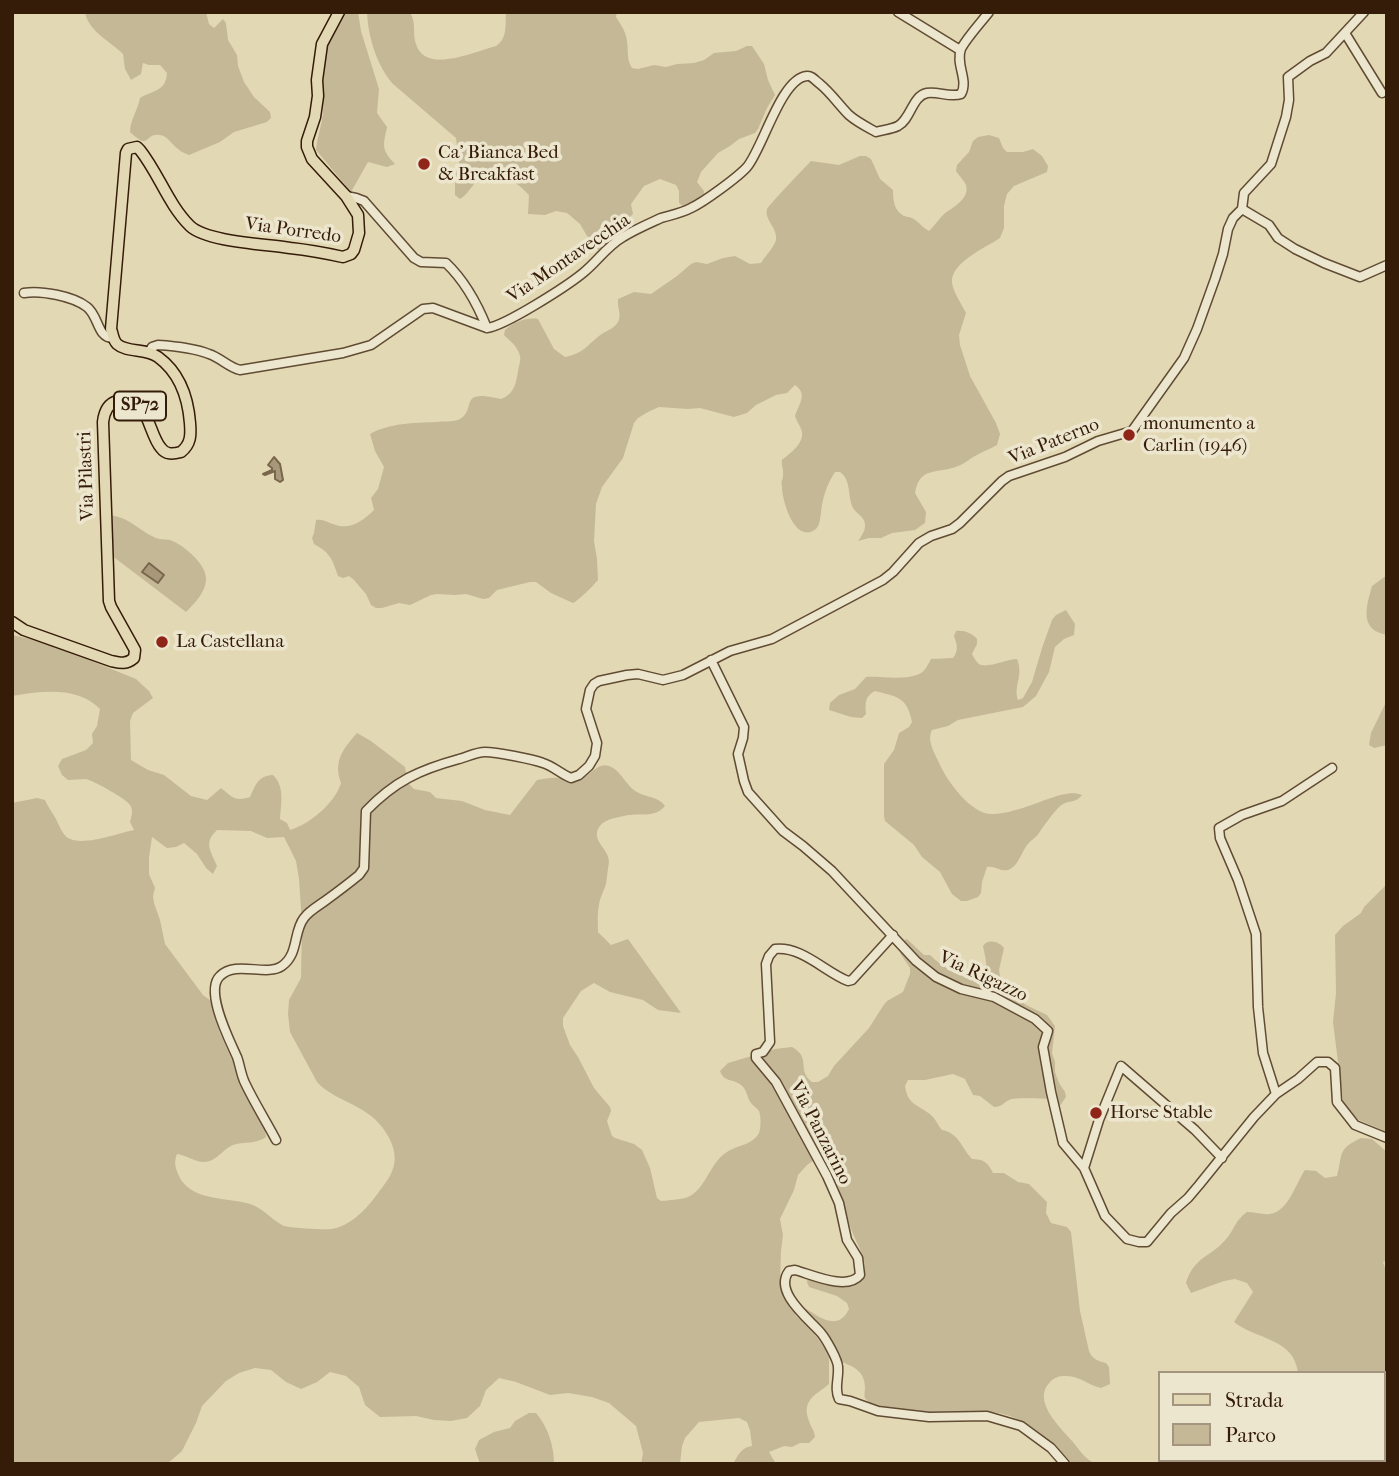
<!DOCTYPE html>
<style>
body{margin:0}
#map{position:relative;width:1399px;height:1476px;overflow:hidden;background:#e3d8b4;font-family:"IM FELL French Canon",serif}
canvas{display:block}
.frame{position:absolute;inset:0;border:14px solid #351c08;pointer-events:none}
.legend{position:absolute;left:1158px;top:1371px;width:228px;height:91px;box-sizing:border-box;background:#ede6ce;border:2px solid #a3957f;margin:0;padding:9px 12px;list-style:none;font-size:21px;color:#351c08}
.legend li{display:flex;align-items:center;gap:14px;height:35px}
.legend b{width:35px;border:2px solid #a3957f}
</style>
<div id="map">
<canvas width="1399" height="1476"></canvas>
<div class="frame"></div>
<ul class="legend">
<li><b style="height:9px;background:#e3d8b4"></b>Strada</li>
<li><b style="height:19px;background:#c5b897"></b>Parco</li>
</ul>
</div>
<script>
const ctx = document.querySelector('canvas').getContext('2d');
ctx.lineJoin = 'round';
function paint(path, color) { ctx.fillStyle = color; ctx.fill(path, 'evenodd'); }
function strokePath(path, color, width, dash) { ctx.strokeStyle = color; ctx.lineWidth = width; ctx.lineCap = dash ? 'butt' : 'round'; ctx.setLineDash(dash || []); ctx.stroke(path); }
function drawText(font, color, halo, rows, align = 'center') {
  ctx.font = font + ' "IM FELL French Canon",serif'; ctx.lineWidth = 7; ctx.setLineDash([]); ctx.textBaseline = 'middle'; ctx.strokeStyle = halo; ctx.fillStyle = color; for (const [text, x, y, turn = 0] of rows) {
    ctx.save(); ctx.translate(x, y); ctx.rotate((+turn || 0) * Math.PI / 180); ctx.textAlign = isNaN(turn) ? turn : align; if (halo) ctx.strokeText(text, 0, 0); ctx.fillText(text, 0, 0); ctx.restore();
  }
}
const green = new Path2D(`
 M 85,12 L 206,12 L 209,24 L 214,28 L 223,19 L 226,23 L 228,40 L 237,55 L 238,66 L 244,82 L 254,97 L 270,112 L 271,118 L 267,122 L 234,132 L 220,142 L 189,155 C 185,153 181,152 178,149 C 172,145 168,136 160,135 C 144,132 151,152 130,132 C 130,121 138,109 140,98 C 154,90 166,91 167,73 L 160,65 L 149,65 L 143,63 L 141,74 L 131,80 L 125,69 L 123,54 C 110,41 88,31 85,12 Z
 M 345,12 L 358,12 L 361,31 L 379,89 L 377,113 L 387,127 C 383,146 381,149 395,164 L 387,167 L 368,162 L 351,192 L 316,150 C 317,137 322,125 323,112 C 325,89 320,63 328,41 C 332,31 339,21 345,12 Z
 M 367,12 L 410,12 C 417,26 412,31 416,44 C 425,75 476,51 496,46 C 508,38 505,25 506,12 L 617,12 L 616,17 C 619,22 623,27 625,33 C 630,45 625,58 632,68 L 638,69 L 654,65 L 666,67 L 677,64 L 694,63 L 704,60 L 714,53 L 736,51 L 747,46 L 752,46 L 764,64 L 768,80 L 775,95 L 767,108 L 758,129 L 755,133 L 739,139 L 730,146 L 718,153 L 701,172 L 697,182 L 704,191 L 704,196 L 690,205 L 684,207 L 679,203 L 679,191 L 676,185 L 660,179 L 644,186 L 631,204 L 633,214 C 619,227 618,242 598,250 L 590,241 L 580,224 L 567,213 L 556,211 L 545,215 L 528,214 L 529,195 C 520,185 498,167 484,175 C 474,180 470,193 460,199 L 455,195 L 455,178 L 459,162 L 456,138 L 393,84 C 377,66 368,37 367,12 Z
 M 989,135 L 999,138 L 1003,148 L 1007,152 L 1023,152 L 1033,149 L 1042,156 L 1048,166 L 1047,172 L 1014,186 L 1007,194 L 1004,206 L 1004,228 L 1000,238 C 987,247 951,262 952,282 C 952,290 962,305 966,313 L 959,335 L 960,345 L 970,376 L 996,423 L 1000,434 L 997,445 C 990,449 984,451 977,455 C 970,458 965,464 958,466 C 937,475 920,465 915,493 L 926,512 L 925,523 L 915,530 L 892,533 L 881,538 L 869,538 L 858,541 C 861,537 865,531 865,526 C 866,518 857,514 853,508 C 847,495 852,481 840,472 L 835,472 C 827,484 822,499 821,513 C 820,518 820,525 816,529 C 795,545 782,501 782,487 C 781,478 782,484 783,476 C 784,470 781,466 782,460 C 789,454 804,444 802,432 C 801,427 797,422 795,416 C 799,404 808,394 795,385 L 787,393 L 776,395 L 756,405 L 747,413 L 734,417 L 700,408 L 688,409 L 659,407 L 648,412 L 638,418 L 634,423 L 623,458 L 602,487 L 596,504 L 594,541 L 597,559 L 598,580 C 594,585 578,601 573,603 L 551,593 L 536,582 L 530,582 L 497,590 L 489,598 L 483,599 L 466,594 L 455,595 L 437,594 L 431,595 L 410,605 L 399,603 L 382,608 L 376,608 L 371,605 L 366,594 L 354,580 L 349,576 L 343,578 L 338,576 C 332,558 330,553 314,544 L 312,538 L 314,533 L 316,520 C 323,519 326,522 333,524 C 349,531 363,521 374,510 L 371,498 L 378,489 L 384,467 L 375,451 L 370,434 C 389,423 414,423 436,422 C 442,421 452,422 458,420 C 479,410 455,388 501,399 C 514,394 516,384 518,371 C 519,364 522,360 519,353 C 516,345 510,341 504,335 L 505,330 C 514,322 527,317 538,319 L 554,349 L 565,357 C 584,353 585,347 599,336 C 605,331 614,329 618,322 C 622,315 617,307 618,299 L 634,292 L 651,294 L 677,276 L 691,264 L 696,262 L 707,264 L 723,258 L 735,256 L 750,264 L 761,263 C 766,255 773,249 776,240 C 778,228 764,220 767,209 C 768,206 806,166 811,161 L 839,165 L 860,156 L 866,156 L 871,159 L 880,179 L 893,190 C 893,200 894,211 904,216 C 908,217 912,217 915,220 C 921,224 923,228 929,231 C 934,226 939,219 944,214 C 953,207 970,199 966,185 C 964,180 959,176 956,171 L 957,165 L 969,152 L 973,141 L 978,137 Z
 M 110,515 C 130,518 137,529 154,537 C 159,540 165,539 170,540 C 183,544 207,565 206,579 C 206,592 194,604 186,612 L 111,555 Z
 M 1387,575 L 1387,635 C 1359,630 1366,607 1372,586 Z
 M 1066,610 L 1075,624 L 1074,635 L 1064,639 L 1055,647 L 1049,672 L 1036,696 L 1023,707 L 958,720 L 948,726 L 932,730 C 926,741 936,755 940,765 C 948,782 972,816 994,814 C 1013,813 1033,804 1051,798 C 1060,795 1073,791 1082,795 C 1076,803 1071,800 1063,804 C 1057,807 1043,827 1039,833 C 1036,838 1031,840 1028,844 C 1021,852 1019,866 1008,870 C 1001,872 994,865 987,867 L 982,882 L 981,893 L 978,897 L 967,901 L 961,901 L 952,894 L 940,872 L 922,857 L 914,845 L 885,821 L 884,816 L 884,764 L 894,750 L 899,733 L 909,727 L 912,722 C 907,697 898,697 875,691 C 865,696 865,703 866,714 L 862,718 L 851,717 L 829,710 L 830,703 L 839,695 L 855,689 L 866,677 C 881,676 908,681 921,673 C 926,670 928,664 931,659 L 953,658 C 959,650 957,645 954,636 L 956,631 C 964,630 972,633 977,639 L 977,644 L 972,654 C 973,656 977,663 979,664 C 987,669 1007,659 1017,659 C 1024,676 1013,686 1018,700 L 1023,698 L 1032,682 L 1042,648 L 1052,620 L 1056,615 Z
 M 12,635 L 45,642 L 136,679 L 149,691 L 153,698 L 133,713 L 130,721 L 131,760 L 148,770 L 164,775 L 191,796 L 207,800 L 221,788 C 232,797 235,802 250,797 C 256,784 258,776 273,775 C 285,786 281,804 280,819 L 287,823 L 290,830 C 310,824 335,803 341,783 C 333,761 343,749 357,733 L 371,741 L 405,767 L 408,783 L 414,789 L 430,792 L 436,798 L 462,801 L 485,810 L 510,815 L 537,780 C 544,779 552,777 559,778 C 567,779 572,781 580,779 C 591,776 597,762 609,766 C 621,770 626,786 637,792 C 647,798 658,796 665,806 C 654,819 640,812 624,816 C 614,818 600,820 597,832 C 595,843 609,850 609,862 C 608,868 607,877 606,884 C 604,891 600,897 599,905 C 597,914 598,923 598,932 L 611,945 L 628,939 L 681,1013 L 658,1010 L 643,1000 L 610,992 L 594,983 L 581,991 L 563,1018 L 563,1026 L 570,1045 L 578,1057 L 594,1088 L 610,1107 L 611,1111 L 607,1121 L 612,1136 L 615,1138 L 634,1144 L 642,1150 L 650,1168 L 657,1198 L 661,1201 C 669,1200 680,1200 688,1197 C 707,1188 709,1163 727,1152 C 737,1145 753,1145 759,1133 C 761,1127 761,1116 759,1111 C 757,1108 753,1106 751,1103 C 747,1098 747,1089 741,1085 C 733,1078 724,1083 720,1071 L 728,1063 L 775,1049 L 792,1047 C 812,1058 796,1070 812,1082 L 818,1082 L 828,1076 L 834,1066 L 869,1028 L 883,1006 L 887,1001 L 903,992 L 910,974 L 910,968 L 900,953 L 902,941 L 907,939 L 924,955 L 930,955 C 943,967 962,981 981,978 C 990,969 985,957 983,946 C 988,938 1000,942 1004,948 L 999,970 L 1000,976 L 1009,991 L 1026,1005 L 1047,1015 L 1055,1026 L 1052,1053 L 1055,1062 L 1055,1072 L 1059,1083 L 1065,1092 L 1066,1097 L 1059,1107 L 1056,1106 L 1050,1099 C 1041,1099 1016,1097 1009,1100 C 1003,1103 1002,1107 994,1107 L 980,1096 L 973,1095 L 965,1079 L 953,1074 L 925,1080 L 908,1080 L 905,1086 C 908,1106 918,1104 931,1115 C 936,1119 938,1126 942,1130 C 960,1134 960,1146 972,1159 C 983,1159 988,1162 993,1173 L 1004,1173 L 1018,1182 L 1029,1184 L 1047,1202 L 1046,1213 L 1051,1223 L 1067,1227 L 1071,1232 L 1080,1311 L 1089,1351 C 1092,1359 1098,1361 1106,1363 L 1109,1367 L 1110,1384 L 1101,1388 C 1088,1385 1078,1375 1065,1376 C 1059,1376 1055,1377 1050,1382 C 1031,1401 1061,1428 1073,1442 C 1080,1451 1085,1459 1096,1464 L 1073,1464 C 1053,1444 1031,1421 1003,1414 C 983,1409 952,1413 932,1413 C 916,1413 893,1413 878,1407 C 874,1405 867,1402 865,1398 C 864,1396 865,1391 865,1388 C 865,1372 855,1367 842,1362 L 833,1346 L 805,1308 C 819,1317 838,1332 849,1309 L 847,1303 L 837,1296 L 809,1287 L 807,1282 L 808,1276 C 824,1281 845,1294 859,1281 C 865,1276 866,1269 864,1261 C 861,1249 854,1238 850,1226 C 843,1202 838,1175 820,1156 L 807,1165 L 798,1175 L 794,1190 L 780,1219 L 783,1235 L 781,1251 L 780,1285 L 796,1316 L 811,1329 L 825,1349 L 829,1358 L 829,1384 C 816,1395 801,1400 809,1421 C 811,1428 814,1429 815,1437 L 809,1443 L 800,1443 L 792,1447 L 784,1446 L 769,1452 L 776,1464 L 733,1464 C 738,1455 742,1447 752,1446 L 750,1430 L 747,1422 L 739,1418 L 699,1422 L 685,1438 L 682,1446 L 680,1464 L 641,1464 L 643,1453 L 636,1426 L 609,1403 L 592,1397 L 568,1393 L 550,1395 L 516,1382 L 499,1378 L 486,1390 L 480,1406 L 467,1418 L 451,1421 L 434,1420 L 416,1416 L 380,1417 L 365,1405 L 359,1387 L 346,1376 L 330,1372 L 317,1382 L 301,1389 L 286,1382 L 271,1370 L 255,1368 L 239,1373 L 226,1381 L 202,1406 L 196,1423 L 182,1451 L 167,1464 L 12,1464 L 12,803 L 37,798 L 45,800 C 48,807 52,812 56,819 C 59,825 62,834 68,838 C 83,847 118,833 134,830 L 130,822 C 131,817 134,811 130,805 C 127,799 92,780 86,779 C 80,779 74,780 68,780 L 62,775 L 58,766 L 62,759 L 86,750 L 93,743 L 92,734 L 97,726 L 100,709 C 78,686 41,691 12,696 ZM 217,830 L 251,831 L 267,838 L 284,837 L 296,861 L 299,879 L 302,924 L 301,978 L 289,1000 L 288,1014 L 290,1032 L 317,1082 C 334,1101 365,1104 382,1127 C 397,1147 400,1165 384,1185 C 371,1203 356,1224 332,1229 C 324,1230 292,1228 284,1226 C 273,1221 265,1210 253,1205 C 228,1196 190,1203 178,1174 C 175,1166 174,1162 177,1154 C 186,1155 195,1162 204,1162 C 216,1162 223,1149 233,1145 C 245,1141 254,1145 266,1137 L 265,1130 L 240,1085 L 233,1062 L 219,1031 L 214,1008 L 210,1000 L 203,995 L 165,944 L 160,920 L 154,903 L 153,896 L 155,888 L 149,874 L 149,858 L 152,837 L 167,848 L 176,847 L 184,843 L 197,854 L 206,868 L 213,874 L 217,866 C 211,851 203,843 217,830 Z
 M 1387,700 L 1387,745 L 1374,748 L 1369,745 L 1371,733 Z
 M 1387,884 L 1387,1132 L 1359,1120 L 1350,1112 L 1343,1102 L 1333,1022 L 1336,993 L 1335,935 L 1343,926 L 1361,913 L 1364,907 Z
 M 1361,1138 L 1372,1139 L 1387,1152 L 1387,1260 L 1383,1262 L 1387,1273 L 1387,1464 L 1300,1464 L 1301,1460 L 1383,1460 L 1383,1373 L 1298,1373 C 1294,1338 1257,1340 1234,1322 L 1253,1292 L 1247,1283 L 1235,1279 L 1224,1281 L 1191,1293 L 1186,1283 C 1194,1256 1212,1257 1227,1238 C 1236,1227 1234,1222 1247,1212 C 1254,1212 1263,1215 1270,1214 C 1288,1212 1296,1183 1305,1170 L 1316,1171 L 1325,1178 L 1337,1176 C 1343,1154 1337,1149 1361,1138 Z
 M 529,1413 L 536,1413 C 548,1427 554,1446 554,1464 L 480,1464 L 475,1449 L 479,1440 L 494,1432 L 510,1428 L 515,1421 Z`);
const water = new Path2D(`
 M 274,457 L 280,464 L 283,480 L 280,482 L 275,479 L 275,471 L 265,475 L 263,474 L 272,470 L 272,468 L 268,465 Z
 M 149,563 L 164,575 L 158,583 L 142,572 Z`);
const minor = new Path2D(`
 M 898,12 L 960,50
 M 1345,33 L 1382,93
 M 346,196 L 356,198 L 364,201 L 414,258 L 421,262 L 446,263 C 465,281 477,303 487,328
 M 1242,209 L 1244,193 L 1271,164 L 1286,117 L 1289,100 L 1288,77 L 1310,61 L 1326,53 L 1364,12
 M 24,293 C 40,290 73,296 87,307 C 99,316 97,338 113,338
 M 149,352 L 152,347 L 158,345 C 174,346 194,348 209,354 C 221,358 228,367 240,370 L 343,353 L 371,345 L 423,309 L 433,308 L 487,328 C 505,326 567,286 583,273 C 597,262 607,246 623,237 C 634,230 648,224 661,218 C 671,215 682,213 691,208 C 704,202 738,177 747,167 C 763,148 781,78 807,76 C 811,75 816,81 820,84 C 831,93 839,105 849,115 C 857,122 867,127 876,132 C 883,130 892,129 898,126 C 911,119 912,96 927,93 C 938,91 950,98 961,94 C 969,80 955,64 961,49 C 965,40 982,21 989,12
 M 711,660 L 744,727 L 743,738 L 738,754 L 744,781 L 748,792 L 783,831 L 803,846 L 832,871 L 916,961 L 936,977 L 961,989 L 994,997 L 1035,1019 L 1048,1031 L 1043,1047 L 1051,1092 L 1063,1143 L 1084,1168 L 1105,1216 L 1127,1239 L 1139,1242 L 1147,1242 L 1171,1213 L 1188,1198 L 1199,1185 L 1254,1117 L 1276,1094 L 1298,1079 L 1317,1062 L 1328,1062 L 1335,1068 L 1337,1102 L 1355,1125 L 1387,1138
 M 893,935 L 852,980 L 848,981 C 825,972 802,946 775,949 L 769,956 L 766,964 L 770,1042 L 763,1052 L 756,1054 L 756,1058 L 776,1082 L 827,1176 L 839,1203 L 847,1240 L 858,1258 L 860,1275 C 847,1291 813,1275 795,1270 L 789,1271 C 773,1292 809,1319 821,1333 C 826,1339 838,1360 838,1367 C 839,1379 834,1388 839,1399 L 850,1401 L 878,1411 L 929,1417 L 987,1416 L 1021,1426 L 1051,1448 L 1065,1464
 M 1276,1094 L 1263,1053 L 1258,1007 L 1256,934 L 1238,880 L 1220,838 L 1219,828 L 1242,815 L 1282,801 L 1332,768
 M 276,1140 C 266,1121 254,1102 245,1083 C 241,1075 240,1065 237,1057 C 230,1041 204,991 220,976 C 236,960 266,977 282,966 C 299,954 293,932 304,918 C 309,911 318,906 325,901 C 336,893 348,884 359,875 L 364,868 L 366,811 C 395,781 419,770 459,759 C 467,757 476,752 485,752 C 496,752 532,759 543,763 C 553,766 561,774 571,778 L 579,775 L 589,766 L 595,756 L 597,743 L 586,709 L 590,690 L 594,684 L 599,681 L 627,675 L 638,674 L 663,680 L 683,675 L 730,651 L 772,639 L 883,580 L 893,572 L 919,543 L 931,536 L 952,529 L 960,523 L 1002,481 L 1009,476 L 1065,457 L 1098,441 L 1132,431 L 1184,358 L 1197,329 L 1215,279 L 1223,254 L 1228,229 L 1233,218 L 1242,209 L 1269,225 L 1278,238 L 1295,249 L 1324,263 L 1360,277 L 1387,265
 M 1084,1168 L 1099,1120 L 1121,1066 L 1195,1130 L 1222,1158`);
const major = new Path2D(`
 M 12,622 L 24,630 L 111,661 C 120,663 126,665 134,658 L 135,650 L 111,607 L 109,601 L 103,422 C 104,413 107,404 117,401 C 148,391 148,434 161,448 C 166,455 173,454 181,452 C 191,444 191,435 190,423 C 188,397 180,373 158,357 C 146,348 127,353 117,344 C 113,340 113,334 111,329 L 126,153 L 128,149 L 137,147 L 140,150 C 159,174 168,204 190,226 C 207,242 266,244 290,248 C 308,250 325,253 343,257 L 351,254 L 354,250 L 359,233 L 358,215 L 346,196 L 312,159 L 307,147 L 307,141 L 315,117 L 318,96 L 317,80 L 322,44 L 339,12`);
const markers = [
 [424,164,7,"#8f2418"],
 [1129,435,7,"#8f2418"],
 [162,642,7,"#8f2418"],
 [1096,1113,7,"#8f2418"]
];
const shields = [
 [140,406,52]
];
const shieldNames = [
 ["SP72",140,406]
];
const poiNames = [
 ["Ca' Bianca Bed",438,153],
 ["& Breakfast",438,175],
 ["monumento a",1143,424],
 ["Carlin (1946)",1143,446],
 ["La Castellana",176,642],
 ["Horse Stable",1110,1113]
];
const streetNames = [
 ["Via Porredo",293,231,8],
 ["Via Montavecchia",569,259,-34],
 ["Via Paterno",1054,442,-22],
 ["Via Pilastri",87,476,-92],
 ["Via Rigazzo",983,977,25],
 ["Via Panzarino",820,1133,63]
];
paint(green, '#c5b897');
paint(water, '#a8987a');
strokePath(water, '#7a664c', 2);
strokePath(minor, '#604b33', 11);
strokePath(major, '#351c08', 13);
strokePath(minor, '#ede6ce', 8);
strokePath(major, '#e3d8b4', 10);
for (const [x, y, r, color] of markers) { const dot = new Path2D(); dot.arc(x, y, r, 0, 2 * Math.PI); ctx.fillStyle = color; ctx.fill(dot); strokePath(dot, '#ede6ce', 2.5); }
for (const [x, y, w] of shields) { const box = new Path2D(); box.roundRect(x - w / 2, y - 14.5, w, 29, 5); ctx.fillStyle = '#ede6ce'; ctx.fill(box); strokePath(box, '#351c08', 2); }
drawText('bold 18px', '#351c08', null, shieldNames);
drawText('19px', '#351c08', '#ede6ce', poiNames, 'left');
drawText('19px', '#351c08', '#ede6ce', streetNames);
</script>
